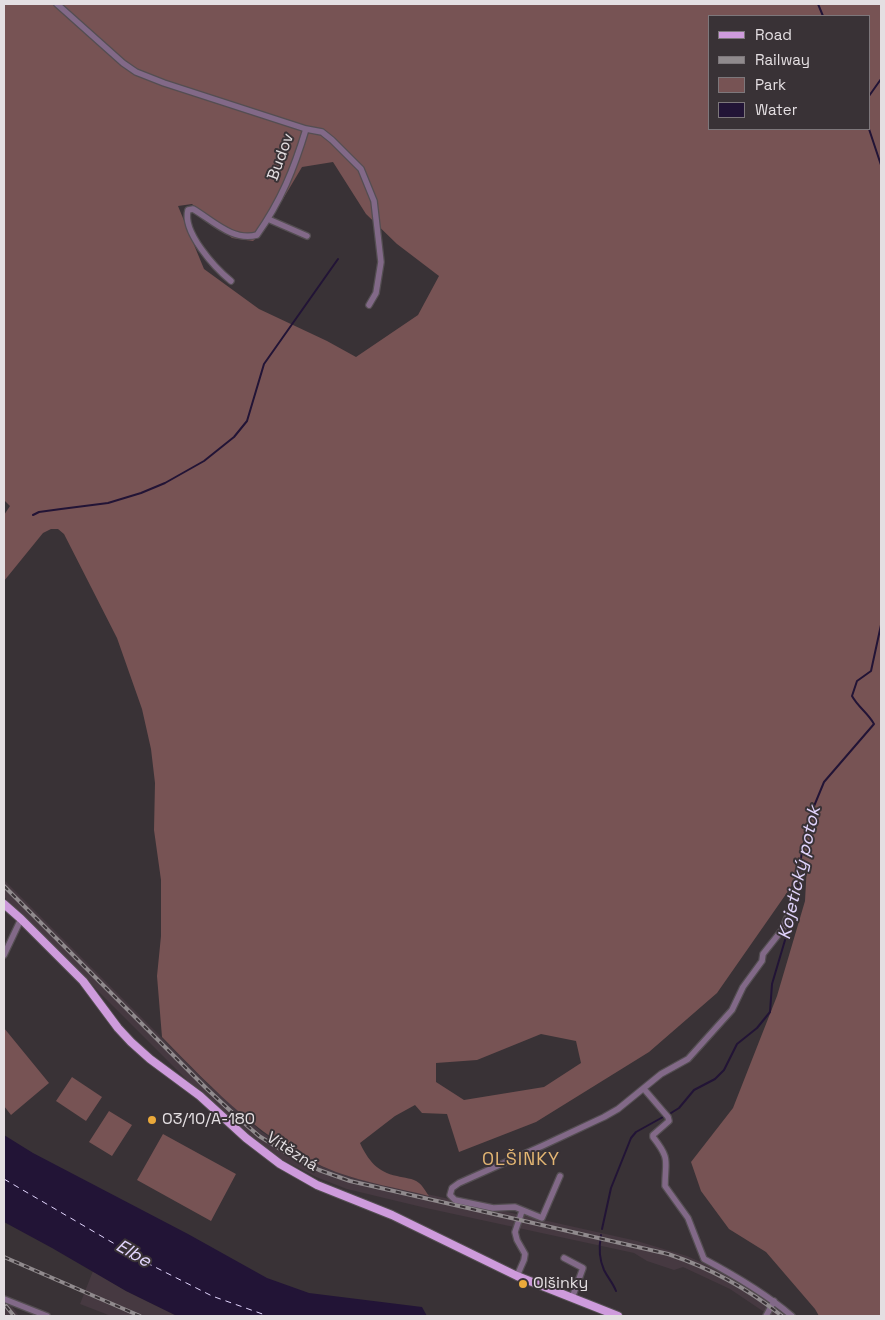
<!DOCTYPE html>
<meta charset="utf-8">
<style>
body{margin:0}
#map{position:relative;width:885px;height:1320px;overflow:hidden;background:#393236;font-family:"Space Grotesk",sans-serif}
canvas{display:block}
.frame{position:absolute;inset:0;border:5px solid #e4dfe2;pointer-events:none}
.legend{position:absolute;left:708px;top:15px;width:162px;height:115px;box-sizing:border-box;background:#393236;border:1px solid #7d777b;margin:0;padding:6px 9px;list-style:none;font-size:15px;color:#e4dfe2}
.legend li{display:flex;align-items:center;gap:10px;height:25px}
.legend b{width:25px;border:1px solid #7d777b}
</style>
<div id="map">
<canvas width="885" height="1320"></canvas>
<div class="frame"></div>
<ul class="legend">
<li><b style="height:6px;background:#ce9bdc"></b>Road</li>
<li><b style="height:6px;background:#908a8d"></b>Railway</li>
<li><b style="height:14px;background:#775354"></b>Park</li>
<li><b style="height:14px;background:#221436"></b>Water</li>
</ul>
</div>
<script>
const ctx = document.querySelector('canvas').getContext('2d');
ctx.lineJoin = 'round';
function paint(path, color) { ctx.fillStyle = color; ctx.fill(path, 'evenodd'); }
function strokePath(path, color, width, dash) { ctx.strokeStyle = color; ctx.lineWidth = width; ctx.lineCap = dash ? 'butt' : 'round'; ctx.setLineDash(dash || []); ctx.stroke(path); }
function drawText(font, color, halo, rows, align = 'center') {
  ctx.font = font + ' "Space Grotesk",sans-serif'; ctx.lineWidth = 4; ctx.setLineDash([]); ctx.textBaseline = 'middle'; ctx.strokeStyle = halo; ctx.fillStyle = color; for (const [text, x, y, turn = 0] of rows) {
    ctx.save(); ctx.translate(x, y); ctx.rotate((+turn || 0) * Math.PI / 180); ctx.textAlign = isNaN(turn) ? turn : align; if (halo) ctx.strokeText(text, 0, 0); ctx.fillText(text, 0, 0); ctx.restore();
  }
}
const built = new Path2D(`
 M 4,880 L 210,1086 L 262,1132 L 287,1148 L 321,1166 L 351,1177 L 637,1241 L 687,1256 L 736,1278 L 756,1291 L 789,1316 L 770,1316 L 730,1289 L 683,1267 L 674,1270 L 647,1261 L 634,1253 L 426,1208 L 347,1189 L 316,1177 L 281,1159 L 255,1142 L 202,1095 L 4,897 Z
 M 93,1271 L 126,1291 L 177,1316 L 111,1316 L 80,1304 Z
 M 4,1303 L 11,1305 L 19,1316 L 4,1316 Z`);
const green = new Path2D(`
 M 4,4 L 881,4 L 881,1316 L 819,1316 L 815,1309 L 766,1252 L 729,1229 L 701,1191 L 691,1162 L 733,1108 L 777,996 L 805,901 L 807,864 L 717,993 L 649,1052 L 536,1122 L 459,1152 L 447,1114 L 422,1113 L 415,1105 L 395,1116 L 360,1143 C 368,1160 377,1172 397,1176 C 404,1178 413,1178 419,1183 C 423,1186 426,1192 429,1196 C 398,1188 366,1183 336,1172 C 265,1145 214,1090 162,1037 L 157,976 L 161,936 L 161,880 L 154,830 L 155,783 L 151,749 L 142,709 L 117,638 L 64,534 L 58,529 L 51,529 L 43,533 L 4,581 L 4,515 L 10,506 L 4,500 ZM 709,16 L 869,16 L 869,129 L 709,129 ZM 333,162 L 366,214 L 397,244 L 439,276 L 418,315 L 356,357 L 327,341 L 259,309 L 204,269 L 178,206 L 192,204 L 232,238 L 253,241 L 264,231 L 302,167 ZM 541,1034 L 576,1041 L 581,1063 L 544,1087 L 464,1100 L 436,1082 L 436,1063 L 477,1060 Z
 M 4,1028 L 49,1083 L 11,1115 L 4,1106 Z
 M 72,1077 L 102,1097 L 86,1121 L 56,1101 Z
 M 109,1111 L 132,1125 L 112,1156 L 89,1142 Z
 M 163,1134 L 236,1174 L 211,1221 L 137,1180 Z`);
const water = new Path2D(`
 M 4,1135 L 33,1153 L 188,1234 L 267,1278 L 309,1293 L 422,1307 L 427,1316 L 177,1316 L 126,1291 L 52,1248 L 4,1222 Z`);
const stream = new Path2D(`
 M 818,4 L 823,16
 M 869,96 L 881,79
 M 869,129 L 881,165
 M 33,515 L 39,512 L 61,509 L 108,503 L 141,493 L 165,483 L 204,461 L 234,437 L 247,421 L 264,364 L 338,259
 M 671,1113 L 679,1108 L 694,1090 L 715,1079 L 724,1070 L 737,1044 L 757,1028 L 770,1012 L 772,984 L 796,903 L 802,850 L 812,811 L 824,782 L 874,724 C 868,713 858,707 852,696 L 857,681 L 871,671 L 881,625
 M 602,1229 L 611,1188 L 631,1138 L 636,1132 L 663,1117
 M 601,1235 C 599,1246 599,1259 604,1270 C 608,1278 613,1283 616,1291`);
const ferry = new Path2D(`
 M 4,1179 L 149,1264 L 212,1296 L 268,1316`);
const minor = new Path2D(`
 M 57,4 L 123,63 L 136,72 L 164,83 L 306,129
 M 268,219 L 307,236
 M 231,281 C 215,268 182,232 188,210 L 193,209 C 212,220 233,242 257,235 C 281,201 294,169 306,129 L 322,132 L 332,140 L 361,169 L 374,201 L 381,262 L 376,293 L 369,305
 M 4,955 L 21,919
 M 644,1089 L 668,1117 L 669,1121 L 653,1135 L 653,1137 C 671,1160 665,1160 665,1186 L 688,1218 L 704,1259 C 736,1276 765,1293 792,1316
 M 560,1176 L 542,1218 L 515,1207 L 493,1208 L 455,1200 L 450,1195 L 452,1188 L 459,1183 L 542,1146 L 604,1117 L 618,1109 L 661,1074 L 688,1059 L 732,1010 L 743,987 L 762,961 L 763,954 L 782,930 L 787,918
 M 564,1258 L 583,1268 L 572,1298
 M 517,1276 L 524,1260 L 525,1254 L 517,1240 L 515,1232 L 522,1211
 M 4,1299 L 47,1316
 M 766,1316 L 774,1301`);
const major = new Path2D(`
 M 4,904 L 21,919 L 83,981 L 118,1028 L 131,1042 L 150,1059 L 200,1096 L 246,1138 L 280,1164 L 317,1185 L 392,1215 L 517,1276 L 618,1316`);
const rail = new Path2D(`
 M 4,886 L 207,1089 L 236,1116 L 259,1136 L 285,1152 L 319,1170 L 350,1181 L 668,1254 C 710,1268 747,1288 782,1316
 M 4,1257 L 140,1316
 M 6,1306 L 14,1316`);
const markers = [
 [152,1120,5,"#eba93a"],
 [523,1284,5,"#eba93a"]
];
const streetNames = [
 ["Budov",281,157,-70],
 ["Vítězná",292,1152,33]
];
const poiNames = [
 ["O3/10/A-180",162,1120],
 ["Olšinky",533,1284]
];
const waterNames = [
 ["Kojetický potok",800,873,-77],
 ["Elbe",133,1254,30]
];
const neighbourhoodNames = [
 ["OLŠINKY",521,1160]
];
paint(built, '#463941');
paint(green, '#775354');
paint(water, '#221436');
strokePath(stream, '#221436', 2);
strokePath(ferry, '#e1d4fd', 1, [6, 5]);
strokePath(minor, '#544e52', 8);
strokePath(major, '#544e52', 10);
strokePath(minor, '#826988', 5.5);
strokePath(major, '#ce9bdc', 8);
strokePath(rail, '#908a8d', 4);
strokePath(rail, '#393236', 2, [5.5]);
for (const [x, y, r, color] of markers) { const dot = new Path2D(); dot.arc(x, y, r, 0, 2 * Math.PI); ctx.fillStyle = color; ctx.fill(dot); strokePath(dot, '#393236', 2); }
drawText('16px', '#e4dfe2', '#393236', streetNames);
drawText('16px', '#e4dfe2', '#393236', poiNames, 'left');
drawText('italic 18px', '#e1d4fd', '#393236', waterNames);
ctx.letterSpacing = '1px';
drawText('18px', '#e4b673', '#393236', neighbourhoodNames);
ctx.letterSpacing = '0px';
</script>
